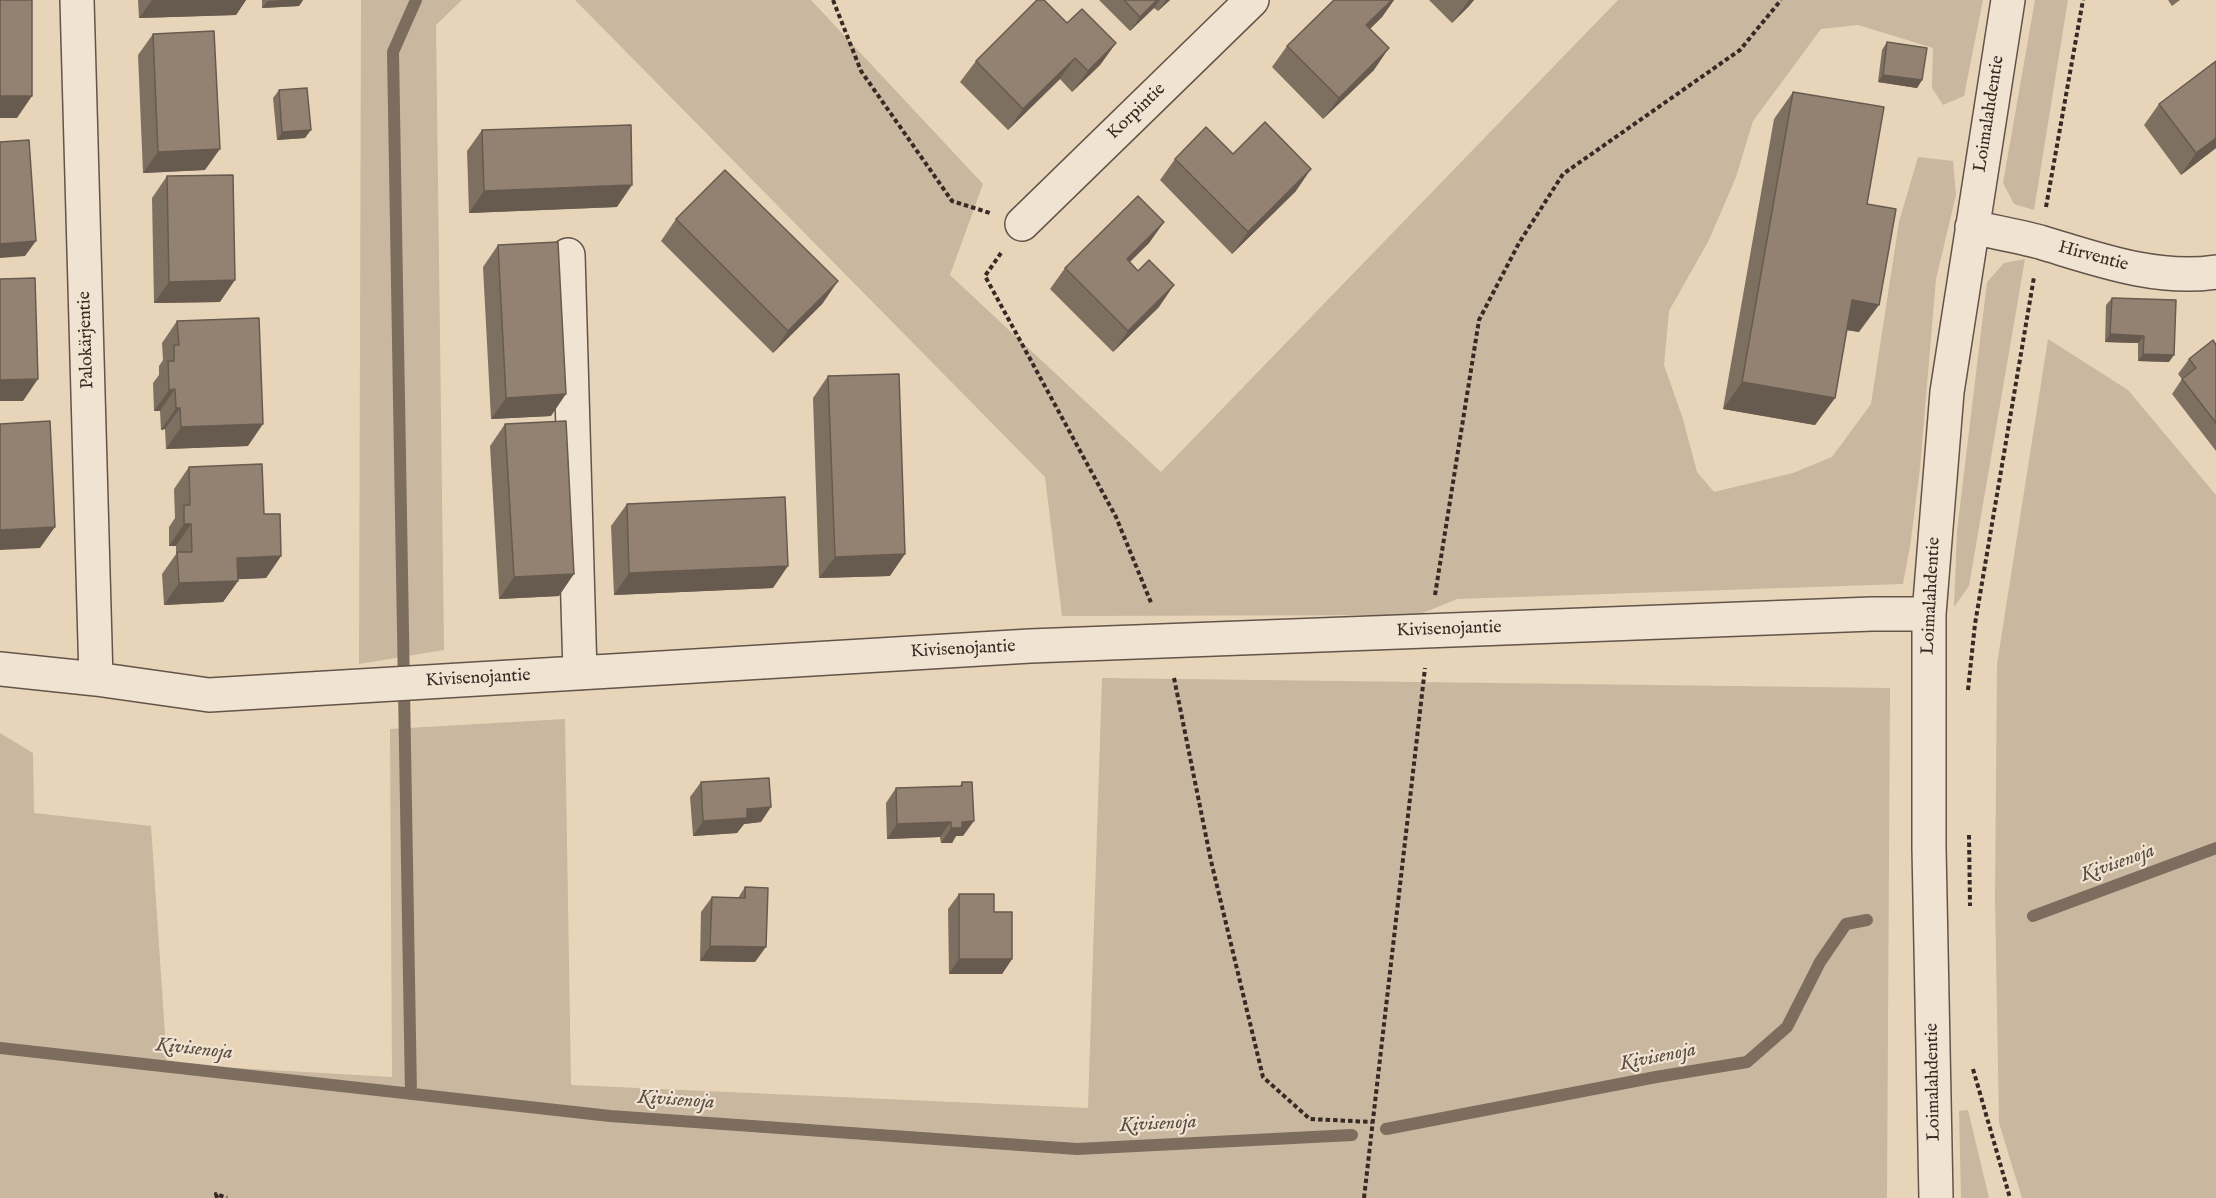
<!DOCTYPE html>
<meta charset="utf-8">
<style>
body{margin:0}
canvas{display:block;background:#e8d4b8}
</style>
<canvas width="2216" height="1198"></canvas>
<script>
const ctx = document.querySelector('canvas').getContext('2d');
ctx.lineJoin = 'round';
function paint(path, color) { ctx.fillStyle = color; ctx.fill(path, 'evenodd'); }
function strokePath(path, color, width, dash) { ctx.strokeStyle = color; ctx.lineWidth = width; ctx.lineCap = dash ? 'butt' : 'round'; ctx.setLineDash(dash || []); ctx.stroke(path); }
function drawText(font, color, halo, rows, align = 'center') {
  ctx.font = font + ' "IM FELL English",serif'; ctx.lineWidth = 4.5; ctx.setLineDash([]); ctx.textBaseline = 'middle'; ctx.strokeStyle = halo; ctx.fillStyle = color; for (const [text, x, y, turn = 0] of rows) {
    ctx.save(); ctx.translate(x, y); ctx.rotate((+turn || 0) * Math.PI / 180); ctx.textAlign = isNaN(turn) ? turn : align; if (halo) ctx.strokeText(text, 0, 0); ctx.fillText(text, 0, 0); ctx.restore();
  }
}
const green = new Path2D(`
 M 361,0 L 462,0 L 436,25 L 444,650 L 359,664 Z
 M 575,0 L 811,0 L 983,184 L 950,275 L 1161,472 L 1618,0 L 1983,0 L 1964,96 L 1943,105 L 1932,88 L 1933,48 L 1858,25 L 1821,29 L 1753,121 L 1736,177 L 1709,240 L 1669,311 L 1664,365 L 1683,419 L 1697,472 L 1714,492 L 1793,473 L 1832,457 L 1871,404 L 1899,222 L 1918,157 L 1953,161 L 1956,195 L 1936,279 L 1920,468 L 1910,547 L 1903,584 L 1457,599 L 1418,615 L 1062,616 L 1045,477 Z
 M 2035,0 L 2068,0 L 2034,210 L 2014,204 L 2003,183 Z
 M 2025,259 L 1969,586 L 1954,607 L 1957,531 L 1987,282 L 2004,263 Z
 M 2048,339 L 2128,390 L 2216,495 L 2216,1198 L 2022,1198 L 1999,1123 L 1995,899 L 1997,664 Z
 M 1102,678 L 1890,688 L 1887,1198 L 0,1198 L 0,733 L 33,753 L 34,813 L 151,826 L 167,1064 L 392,1077 L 390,729 L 565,719 L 571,1085 L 1088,1108 Z
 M 1968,1110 L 1989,1198 L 1961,1198 L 1959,1111 Z`);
const stream = new Path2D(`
 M 2033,916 L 2216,848
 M 0,1048 L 610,1116 L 1077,1149 L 1352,1135
 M 411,1094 L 393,52 L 416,0
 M 1386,1129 L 1656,1077 L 1747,1062 L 1787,1027 L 1820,962 L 1846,924 L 1867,920`);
const path = new Path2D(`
 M 833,0 L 861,71 L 952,201 L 990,213
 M 2046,207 L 2083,0
 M 1001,253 L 985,276 L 1116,517 L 1152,605
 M 1435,595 L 1479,320 L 1519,243 L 1563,174 L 1740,50 L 1781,0
 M 1174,678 L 1211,861 L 1263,1077 L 1310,1119 L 1372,1122
 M 1968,690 L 1975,624 L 2034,277
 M 1969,835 L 1970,906
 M 1973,1069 L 2010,1198
 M 217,1198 L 216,1194 L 227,1198
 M 1364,1198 L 1425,668`);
const minor = new Path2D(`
 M 77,0 L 96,679
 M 1022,224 L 1252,0
 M 1972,227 C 1994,232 2018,236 2040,242 C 2097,259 2156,281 2216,272
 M 568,255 L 580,673
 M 0,669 L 96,679 L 209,695 L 1030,646 L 1872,614 L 1929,614
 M 1936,1198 L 1929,848 L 1929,614 L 1947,392 L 2008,0`);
const wall = new Path2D(`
 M 138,0 L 246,0 L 236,15 L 139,18 Z
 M 262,0 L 303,0 L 299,6 L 262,8 Z
 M 1099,0 L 1170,0 L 1158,11 L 1154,8 L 1130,31 Z
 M 1334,0 L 1394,0 L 1382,17 L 1370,29 L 1374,70 L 1323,119 L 1272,67 L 1287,46 Z
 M 1429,0 L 1474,0 L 1469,6 L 1452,23 Z
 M 2168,0 L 2180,0 L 2172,6 Z
 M 1067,23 L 1116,43 L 1100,65 L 1072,92 L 1060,79 L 1008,130 L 960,82 L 976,61 Z
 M 153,34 L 205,170 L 143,173 L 138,55 Z
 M 1887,42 L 1922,80 L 1917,88 L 1878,82 L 1882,50 Z
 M 279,90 L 305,138 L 277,140 L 273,98 Z
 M 1793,92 L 1867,204 L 1859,332 L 1847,330 L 1835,398 L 1815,425 L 1723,409 L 1774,119 Z
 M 2159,104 L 2216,148 L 2181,175 L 2144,125 Z
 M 482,130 L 617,207 L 469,213 L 467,151 Z
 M 1233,154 L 1296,191 L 1232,254 L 1160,180 L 1175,159 Z
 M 167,176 L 220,302 L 154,303 L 152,198 Z
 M 676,219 L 823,303 L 773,353 L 661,241 Z
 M 1164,222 L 1149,243 L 1130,262 L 1138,271 L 1159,307 L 1113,352 L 1050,289 L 1065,268 Z
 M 498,245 L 551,416 L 491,419 L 483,267 Z
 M 2112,298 L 2169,362 L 2138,361 L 2138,343 L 2105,342 L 2106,305 Z
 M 177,321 L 248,446 L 166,449 L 165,429 L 161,430 L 160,411 L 154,411 L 153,383 L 159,375 L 159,366 L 163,360 L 162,343 Z
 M 2216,345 L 2216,451 L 2172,394 L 2182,379 L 2178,374 L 2189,359 Z
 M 828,376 L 890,576 L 819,578 L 813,398 Z
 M 505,424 L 559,596 L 499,599 L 490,446 Z
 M 189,467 L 264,514 L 281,556 L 266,578 L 238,579 L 238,581 L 223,602 L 164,605 L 162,574 L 176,554 L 176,546 L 169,546 L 169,527 L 175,518 L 174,489 Z
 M 627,504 L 773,588 L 614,595 L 611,526 Z
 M 701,782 L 761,822 L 744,824 L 737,833 L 693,836 L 690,797 Z
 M 962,782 L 963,836 L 956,836 L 952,843 L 941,843 L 940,837 L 887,839 L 886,803 L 896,788 L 960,786 Z
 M 745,887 L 755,962 L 700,961 L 701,912 L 712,897 L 738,898 Z
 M 959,894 L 994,912 L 1012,959 L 1002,974 L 949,974 L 948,909 Z`);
const shadedWall = new Path2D(`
 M 152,0 L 246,0 L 236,15 L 139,18 Z
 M 281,0 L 303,0 L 299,6 L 262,8 L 268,1 Z
 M 1157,0 L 1160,0 L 1154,8 L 1130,31 L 1140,17 Z
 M 1166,0 L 1170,0 L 1158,11 Z
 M 1392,0 L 1394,0 L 1382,17 L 1351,47 L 1366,25 Z
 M 1469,0 L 1474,0 L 1469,6 L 1452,23 Z
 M 1116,43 L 1100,65 L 1072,92 L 1088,71 Z
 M 1389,48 L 1374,70 L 1323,119 L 1339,98 Z
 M 1075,58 L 1060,79 L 1008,130 L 1023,109 Z
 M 1883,75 L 1922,80 L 1917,88 L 1878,82 Z
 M 0,96 L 32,96 L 17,118 L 0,118 Z
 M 311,130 L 305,138 L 277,140 L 282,132 Z
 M 2216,138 L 2216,148 L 2181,175 L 2196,153 Z
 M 220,149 L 205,170 L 143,173 L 158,152 Z
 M 1311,169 L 1296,191 L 1232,254 L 1248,232 Z
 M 632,185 L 617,207 L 469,213 L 484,191 Z
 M 1164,222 L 1149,243 L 1111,280 L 1127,259 Z
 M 36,241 L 25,256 L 0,258 L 0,244 Z
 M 235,280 L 220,302 L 154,303 L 169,282 Z
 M 838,281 L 823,303 L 773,353 L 788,331 Z
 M 1174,285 L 1159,307 L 1113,352 L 1128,331 Z
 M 1852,300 L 1879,305 L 1859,332 L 1833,328 Z
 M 2110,334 L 2144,336 L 2138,343 L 2105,342 Z
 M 2143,354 L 2174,355 L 2169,362 L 2138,361 Z
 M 38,379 L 23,401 L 0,401 L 0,380 Z
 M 1742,382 L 1835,398 L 1815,425 L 1723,409 Z
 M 175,389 L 160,411 L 154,411 L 169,390 Z
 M 566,394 L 551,416 L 491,419 L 506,398 Z
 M 176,408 L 180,408 L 165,429 L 161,430 Z
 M 263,424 L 248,446 L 166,449 L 181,427 Z
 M 184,524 L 191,524 L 176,546 L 169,546 Z
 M 55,527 L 40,548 L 0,550 L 0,530 Z
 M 905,554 L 890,576 L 819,578 L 835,557 Z
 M 281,556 L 266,578 L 222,580 L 237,558 Z
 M 788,566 L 773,588 L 614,595 L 629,573 Z
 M 574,574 L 559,596 L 499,599 L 514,577 Z
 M 238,581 L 223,602 L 164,605 L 179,583 Z
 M 771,807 L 761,822 L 744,824 L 737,833 L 693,836 L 703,821 L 747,809 Z
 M 974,821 L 963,836 L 956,836 L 952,843 L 941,843 L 951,828 L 962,822 Z
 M 951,822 L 940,837 L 887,839 L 897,824 Z
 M 710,946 L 766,947 L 755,962 L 700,961 Z
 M 959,959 L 1012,959 L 1002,974 L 949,974 Z`);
const building = new Path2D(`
 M 0,0 L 32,0 L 32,96 L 0,96 Z
 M 1037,0 L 1044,0 L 1067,23 L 1082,9 L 1116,43 L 1088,71 L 1075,58 L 1023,109 L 976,61 Z
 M 1124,0 L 1157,0 L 1140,17 Z
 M 1334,0 L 1392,0 L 1366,25 L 1389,48 L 1339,98 L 1287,46 Z
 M 214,31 L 220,149 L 158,152 L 153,34 Z
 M 1887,42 L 1927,48 L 1922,80 L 1883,75 Z
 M 2216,61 L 2216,138 L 2196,153 L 2159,104 Z
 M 307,88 L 311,130 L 282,132 L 279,90 Z
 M 1793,92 L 1884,107 L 1867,204 L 1896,209 L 1879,305 L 1852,300 L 1835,398 L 1742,382 Z
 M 1265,122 L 1311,169 L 1248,232 L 1175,159 L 1206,127 L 1233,154 Z
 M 631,125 L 632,185 L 484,191 L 482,130 Z
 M 29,140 L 36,241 L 0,244 L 0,142 Z
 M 725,170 L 838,281 L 788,331 L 676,219 Z
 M 233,175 L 235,280 L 169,282 L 167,176 Z
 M 1138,196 L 1164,222 L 1127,259 L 1138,271 L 1149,260 L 1174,285 L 1128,331 L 1065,268 Z
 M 558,242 L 566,394 L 506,398 L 498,245 Z
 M 35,278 L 38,379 L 0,380 L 0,279 Z
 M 2112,298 L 2176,300 L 2174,355 L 2143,354 L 2144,336 L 2110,334 Z
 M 259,318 L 263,424 L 181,427 L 180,408 L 176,408 L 175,389 L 169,390 L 168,361 L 174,361 L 174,345 L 179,345 L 177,321 Z
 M 2213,340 L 2216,345 L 2216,423 L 2182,379 L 2196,368 L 2189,359 Z
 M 899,374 L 905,554 L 835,557 L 828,376 Z
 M 50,421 L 55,527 L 0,530 L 0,424 Z
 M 566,421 L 574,574 L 514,577 L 505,424 Z
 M 262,464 L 264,514 L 280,514 L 281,556 L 237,558 L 238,581 L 179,583 L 177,552 L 192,552 L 191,524 L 184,524 L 184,505 L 190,505 L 189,467 Z
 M 785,497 L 788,566 L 629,573 L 627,504 Z
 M 769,778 L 771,807 L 747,809 L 747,818 L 703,821 L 701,782 Z
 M 962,782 L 972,782 L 974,821 L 962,822 L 962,828 L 951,828 L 951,822 L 897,824 L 896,788 L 962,786 Z
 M 745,887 L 768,888 L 766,947 L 710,946 L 712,897 L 745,898 Z
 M 959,894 L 994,894 L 994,912 L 1012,912 L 1012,959 L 959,959 Z`);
const streetNames = [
 ["Korpintie",1137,112,-44],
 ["Loimalahdentie",1990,114,-81],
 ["Hirventie",2093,257,15],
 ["Palokärjentie",87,340,-92],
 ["Loimalahdentie",1932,596,-87],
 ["Kivisenojantie",1449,630,-2],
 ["Kivisenojantie",963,650,-3],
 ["Kivisenojantie",478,679,-3],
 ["Loimalahdentie",1934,1082,-91]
];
const waterNames = [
 ["Kivisenoja",2118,864,-20],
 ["Kivisenoja",194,1050,6],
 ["Kivisenoja",1658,1058,-11],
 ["Kivisenoja",676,1101,4],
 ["Kivisenoja",1158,1125,-3]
];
paint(green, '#cab79f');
strokePath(stream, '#7d6d5f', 12);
strokePath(minor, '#63544a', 36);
strokePath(path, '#372a25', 4, [4.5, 3]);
strokePath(minor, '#f0e3d1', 33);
paint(wall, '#7e7061');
paint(shadedWall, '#675b4f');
paint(building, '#938271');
strokePath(building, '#675b4f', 1.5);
drawText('18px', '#372a25', '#f0e3d1', streetNames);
drawText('italic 20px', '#5a4c42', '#f0e3d1', waterNames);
</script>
